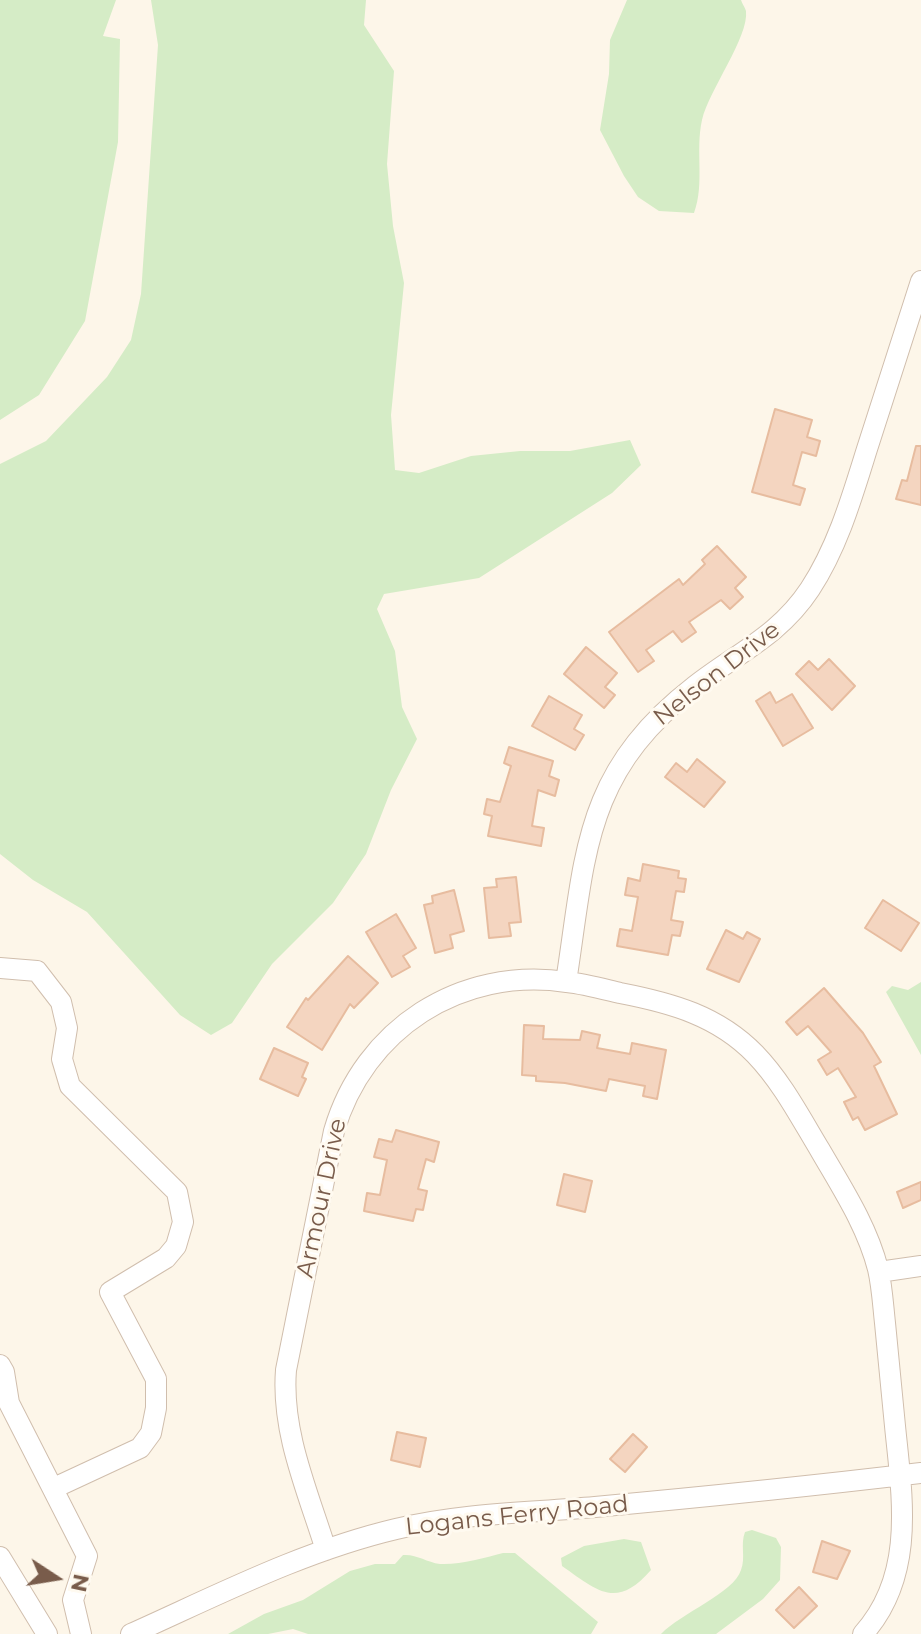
<!DOCTYPE html>
<style>
body{margin:0}
#map{position:relative;width:921px;height:1634px;overflow:hidden;background:#fdf6e9;font-family:Montserrat,sans-serif}
canvas{display:block}
.north{position:absolute;left:16px;top:1538px;width:80px;height:80px;-webkit-text-stroke:6px #fffaf0;paint-order:stroke;rotate:102deg;font-size:22px;font-weight:700;line-height:32px;text-align:center;color:#795c4b}
.north::after{content:'';display:block;margin:auto;width:28px;height:36px;background:#795c4b;clip-path:polygon(50% 0,100% 100%,50% 72%,0 100%)}
</style>
<div id="map">
<canvas width="921" height="1634"></canvas>
<div class="north">N</div>
</div>
<script>
const ctx = document.querySelector('canvas').getContext('2d');
ctx.lineJoin = 'round';
function paint(path, color) { ctx.fillStyle = color; ctx.fill(path, 'evenodd'); }
function strokePath(path, color, width, dash) { ctx.strokeStyle = color; ctx.lineWidth = width; ctx.lineCap = dash ? 'butt' : 'round'; ctx.setLineDash(dash || []); ctx.stroke(path); }
function drawText(font, color, halo, rows, align = 'center') {
  ctx.font = font + ' Montserrat,sans-serif'; ctx.lineWidth = 6; ctx.setLineDash([]); ctx.textBaseline = 'middle'; ctx.strokeStyle = halo; ctx.fillStyle = color; for (const [text, x, y, turn = 0] of rows) {
    ctx.save(); ctx.translate(x, y); ctx.rotate((+turn || 0) * Math.PI / 180); ctx.textAlign = isNaN(turn) ? turn : align; if (halo) ctx.strokeText(text, 0, 0); ctx.fillText(text, 0, 0); ctx.restore();
  }
}
const green = new Path2D(`
 M 0,0 L 116,0 L 103,36 L 120,39 L 118,142 L 85,321 L 39,395 L 0,420 Z
 M 151,0 L 366,0 L 364,25 L 394,71 L 387,164 L 393,226 L 404,283 L 391,415 L 395,470 L 419,473 L 471,456 L 520,451 L 570,451 L 630,440 L 641,465 L 612,493 L 479,578 L 384,594 L 377,609 L 395,651 L 402,707 L 417,739 L 391,790 L 366,854 L 333,903 L 272,964 L 232,1023 L 211,1035 L 180,1015 L 87,912 L 33,880 L 0,854 L 0,464 L 46,441 L 107,377 L 131,340 L 141,294 L 158,45 Z
 M 627,0 L 741,0 C 742,4 745,7 746,11 C 749,37 709,90 702,120 C 695,151 705,183 694,213 L 659,211 L 638,197 L 624,176 L 600,130 L 609,74 L 610,40 Z
 M 921,982 L 921,1055 L 886,992 L 892,986 L 908,990 Z
 M 752,1530 L 776,1538 L 781,1547 L 780,1580 L 763,1599 L 716,1634 L 661,1634 C 681,1613 734,1593 741,1570 C 746,1557 740,1545 745,1532 Z
 M 624,1539 L 641,1542 L 651,1570 C 616,1610 598,1591 562,1566 L 561,1558 L 584,1546 Z
 M 503,1553 L 515,1553 L 598,1622 L 591,1634 L 308,1634 L 293,1629 L 268,1634 L 228,1634 L 264,1614 L 303,1600 L 350,1571 L 375,1564 L 395,1564 L 403,1555 C 417,1554 426,1562 440,1564 C 460,1565 484,1558 503,1553 Z`);
const building = new Path2D(`
 M 775,409 L 812,420 L 807,437 L 820,441 L 816,456 L 802,452 L 793,485 L 805,489 L 800,505 L 752,492 Z
 M 916,446 L 921,446 L 921,505 L 896,499 L 902,480 L 907,481 Z
 M 717,546 L 746,577 L 735,588 L 743,597 L 730,609 L 721,600 L 689,622 L 696,632 L 682,642 L 673,631 L 646,650 L 654,661 L 638,672 L 609,632 L 679,579 L 683,585 L 705,564 L 702,560 Z
 M 586,647 L 617,673 L 605,687 L 615,695 L 604,708 L 564,674 Z
 M 829,659 L 855,686 L 832,710 L 796,674 L 809,661 L 818,670 Z
 M 770,692 L 776,703 L 792,694 L 813,728 L 783,746 L 756,701 Z
 M 549,696 L 582,715 L 574,729 L 584,735 L 575,750 L 532,726 Z
 M 509,747 L 553,761 L 549,776 L 559,780 L 555,796 L 538,790 L 532,826 L 544,828 L 541,846 L 488,836 L 492,816 L 484,814 L 487,799 L 500,802 L 511,766 L 504,763 Z
 M 697,759 L 725,782 L 704,807 L 665,777 L 676,763 L 687,772 Z
 M 643,864 L 679,871 L 678,878 L 686,879 L 684,892 L 676,891 L 671,920 L 683,922 L 680,936 L 672,935 L 668,955 L 617,946 L 620,929 L 632,931 L 638,897 L 625,895 L 628,878 L 640,881 Z
 M 516,877 L 521,922 L 509,923 L 511,936 L 489,938 L 484,888 L 497,887 L 496,879 Z
 M 454,890 L 464,931 L 450,935 L 453,948 L 435,953 L 424,905 L 433,903 L 432,896 Z
 M 883,900 L 919,923 L 901,951 L 865,928 Z
 M 396,914 L 416,948 L 403,956 L 410,967 L 392,977 L 366,932 Z
 M 726,930 L 743,939 L 747,932 L 760,939 L 739,982 L 707,969 Z
 M 348,956 L 378,983 L 354,1008 L 350,1004 L 322,1050 L 287,1027 L 306,998 L 308,1000 Z
 M 824,988 L 863,1033 L 881,1062 L 874,1066 L 897,1114 L 865,1130 L 858,1117 L 853,1120 L 844,1102 L 856,1097 L 838,1068 L 827,1075 L 818,1060 L 831,1052 L 808,1026 L 797,1035 L 786,1022 Z
 M 524,1025 L 544,1026 L 543,1039 L 580,1040 L 582,1031 L 600,1035 L 597,1048 L 630,1054 L 632,1043 L 666,1050 L 657,1099 L 643,1096 L 645,1086 L 609,1079 L 606,1091 L 565,1083 L 536,1081 L 536,1076 L 522,1075 Z
 M 274,1048 L 308,1063 L 302,1077 L 306,1079 L 298,1096 L 260,1079 Z
 M 396,1130 L 439,1142 L 434,1162 L 426,1159 L 418,1189 L 427,1191 L 423,1210 L 416,1209 L 413,1221 L 364,1211 L 367,1193 L 380,1195 L 387,1160 L 374,1157 L 379,1139 L 392,1142 Z
 M 564,1174 L 592,1181 L 585,1212 L 557,1205 Z
 M 921,1182 L 921,1200 L 903,1208 L 897,1192 Z
 M 397,1432 L 426,1438 L 420,1467 L 391,1460 Z
 M 633,1434 L 647,1447 L 625,1472 L 610,1459 Z
 M 822,1541 L 850,1551 L 837,1579 L 813,1572 Z
 M 799,1587 L 817,1606 L 794,1628 L 776,1610 Z`);
const minor = new Path2D(`
 M 0,968 L 37,971 L 61,1002 L 67,1028 L 62,1059 L 70,1086 L 177,1192 L 183,1222 L 176,1246 L 166,1258 L 110,1292 L 156,1379 L 156,1408 L 151,1433 L 140,1448 L 54,1488
 M 566,982 C 586,853 583,773 695,686 C 737,653 779,636 810,589 C 838,546 852,497 867,449 C 885,393 903,337 921,281
 M 879,1272 L 921,1266
 M 0,1365 L 4,1372 L 9,1403 L 87,1556 L 73,1600 L 81,1634
 M 326,1550 C 308,1492 281,1432 286,1370 L 334,1131 C 364,1029 460,966 567,982 C 585,984 603,989 620,993 C 672,1003 718,1016 755,1054 C 782,1082 800,1117 820,1150 C 842,1188 867,1226 878,1269 C 882,1286 883,1305 885,1323 C 888,1357 892,1392 895,1426 C 902,1497 916,1575 863,1634
 M 0,1557 L 47,1634
 M 131,1634 C 218,1595 303,1551 396,1529 C 461,1513 528,1513 595,1507 C 704,1497 812,1486 921,1473`);
const streetNames = [
 ["Nelson Drive",717,674,-38],
 ["Armour Drive",322,1198,-78],
 ["Logans Ferry Road",517,1516,-6]
];
paint(green, '#d5ecc6');
paint(building, '#f4d5c0');
strokePath(building, '#e7bc9f', 2);
strokePath(minor, '#d0bead', 22);
strokePath(minor, '#fff', 20);
drawText('24px', '#795c4b', '#fffaf0', streetNames);
</script>
